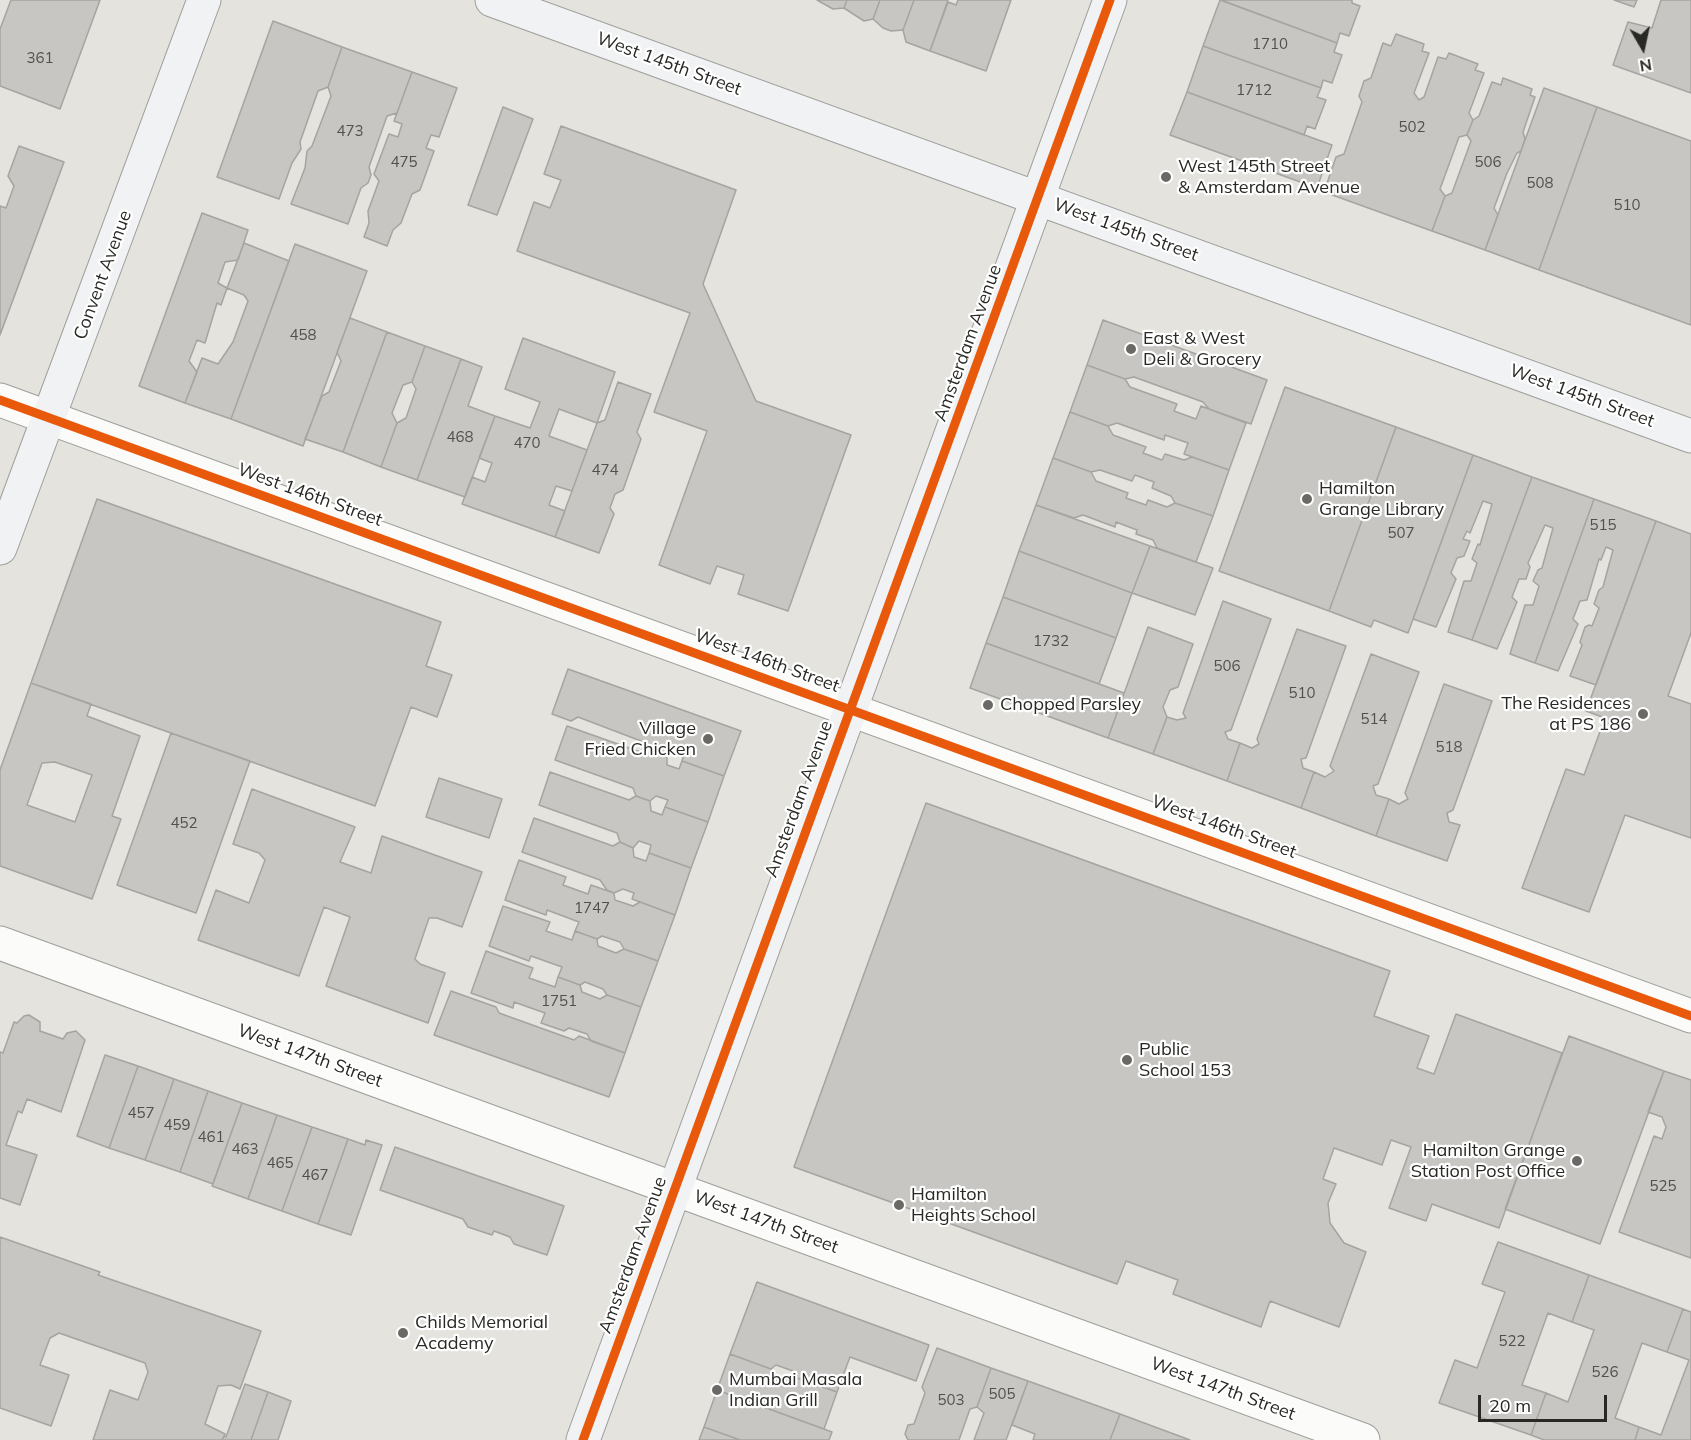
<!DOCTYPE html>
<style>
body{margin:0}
#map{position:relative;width:1691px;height:1440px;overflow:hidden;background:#e4e3de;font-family:Mulish,sans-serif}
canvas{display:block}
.north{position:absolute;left:1613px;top:18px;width:60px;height:60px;-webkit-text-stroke:4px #fff;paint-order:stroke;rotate:171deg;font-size:16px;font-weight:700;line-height:24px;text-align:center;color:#282824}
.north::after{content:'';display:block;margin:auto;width:21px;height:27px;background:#282824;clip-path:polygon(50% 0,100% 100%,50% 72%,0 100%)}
.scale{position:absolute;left:1478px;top:1395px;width:129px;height:27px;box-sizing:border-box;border:3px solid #282824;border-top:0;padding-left:8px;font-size:18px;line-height:21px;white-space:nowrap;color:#282824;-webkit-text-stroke:4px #fff;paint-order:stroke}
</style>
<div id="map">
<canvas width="1691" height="1440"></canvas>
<div class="north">N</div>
<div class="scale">20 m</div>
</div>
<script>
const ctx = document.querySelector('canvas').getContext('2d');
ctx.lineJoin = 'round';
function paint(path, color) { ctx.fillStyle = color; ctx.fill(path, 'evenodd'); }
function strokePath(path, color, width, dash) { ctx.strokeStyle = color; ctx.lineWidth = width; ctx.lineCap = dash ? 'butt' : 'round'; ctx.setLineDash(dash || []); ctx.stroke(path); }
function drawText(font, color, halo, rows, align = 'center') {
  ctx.font = font + ' Mulish,sans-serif'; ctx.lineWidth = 4.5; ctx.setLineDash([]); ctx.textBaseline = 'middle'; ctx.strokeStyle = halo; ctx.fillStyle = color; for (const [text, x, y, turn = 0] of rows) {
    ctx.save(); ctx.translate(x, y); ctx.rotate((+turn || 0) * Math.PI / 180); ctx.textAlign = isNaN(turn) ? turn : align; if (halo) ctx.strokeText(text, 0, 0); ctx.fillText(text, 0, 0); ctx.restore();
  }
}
const building = new Path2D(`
 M 11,0 L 100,0 L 60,109 L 0,86 L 0,29 Z
 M 817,0 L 847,0 L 844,8 L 833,9 Z
 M 847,0 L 880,0 L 873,19 L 864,21 L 844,8 Z
 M 880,0 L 914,0 L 903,30 L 891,31 L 883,28 L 873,19 Z
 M 914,0 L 948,0 L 930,51 L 906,42 L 903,30 Z
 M 958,0 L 1011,0 L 986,71 L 930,51 L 948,2 L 956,5 Z
 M 1220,0 L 1337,43 L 1334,52 L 1342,55 L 1332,83 L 1323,80 L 1321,88 L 1203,46 Z
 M 1221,0 L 1352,0 L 1352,3 L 1360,6 L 1349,36 L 1340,33 L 1337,43 Z
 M 1614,0 L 1637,0 L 1634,7 Z
 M 1661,0 L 1691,0 L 1691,93 L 1613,65 L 1628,22 L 1652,28 Z
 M 273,21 L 342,47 L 328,87 L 318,91 L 300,142 L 301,149 L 292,163 L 279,199 L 217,177 Z
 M 1396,34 L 1424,44 L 1422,51 L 1429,53 L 1414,93 L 1419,100 L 1424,97 L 1438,57 L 1446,59 L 1449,53 L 1478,64 L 1475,70 L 1484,73 L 1469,113 L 1473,120 L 1467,135 L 1459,137 L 1440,189 L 1445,196 L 1432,231 L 1324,192 L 1336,157 L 1344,154 L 1362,102 L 1359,96 L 1364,81 L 1371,78 L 1383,43 L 1391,46 Z
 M 1203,46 L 1321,88 L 1317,97 L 1326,100 L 1315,129 L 1307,126 L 1304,135 L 1187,92 Z
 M 342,47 L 412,72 L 397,113 L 387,116 L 369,167 L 371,175 L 368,183 L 361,188 L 348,224 L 291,204 L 305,168 L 307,151 L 312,146 L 331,96 L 328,87 Z
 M 412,72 L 457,88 L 439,137 L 431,135 L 426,148 L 434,151 L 420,190 L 412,194 L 401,223 L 393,230 L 387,246 L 364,237 L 369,223 L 368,211 L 379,181 L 374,174 L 389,134 L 398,137 L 402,124 L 394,121 Z
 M 1503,78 L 1532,89 L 1530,95 L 1535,97 L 1523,132 L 1525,139 L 1521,151 L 1517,153 L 1507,173 L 1494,208 L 1498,215 L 1485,250 L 1432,231 L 1445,196 L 1452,193 L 1471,141 L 1467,135 L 1473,120 L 1479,116 L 1492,82 L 1501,85 Z
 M 1544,88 L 1597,107 L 1539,270 L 1485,250 Z
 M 1187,92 L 1332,145 L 1317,188 L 1170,135 Z
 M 503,107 L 533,119 L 497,215 L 468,205 Z
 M 1597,107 L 1691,141 L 1691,325 L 1539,270 Z
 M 561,126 L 736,190 L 703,284 L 756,401 L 851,435 L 788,611 L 738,594 L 744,575 L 717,566 L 710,584 L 659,565 L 707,431 L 654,412 L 690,313 L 517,251 L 534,202 L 550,208 L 561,180 L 544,174 Z
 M 19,146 L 64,162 L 0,335 L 0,206 L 6,208 L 14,186 L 8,176 Z
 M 202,213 L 248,230 L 238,260 L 225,262 L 218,283 L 227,288 L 221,305 L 217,303 L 205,343 L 197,340 L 189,361 L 197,372 L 185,403 L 139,386 Z
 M 244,243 L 289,261 L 231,419 L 185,403 L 202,358 L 218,364 L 233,342 L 248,301 L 244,295 L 227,288 Z
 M 295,244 L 367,271 L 303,446 L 231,419 Z
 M 350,318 L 387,332 L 343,452 L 305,439 L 322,396 L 329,392 L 341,361 L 337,352 Z
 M 1103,320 L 1267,380 L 1251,424 L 1209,409 L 1203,402 L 1134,377 L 1125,379 L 1087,365 Z
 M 387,332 L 425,346 L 412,382 L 403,385 L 392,413 L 397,423 L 381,467 L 343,452 Z
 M 523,338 L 615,372 L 597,423 L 559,409 L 549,436 L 587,450 L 572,491 L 556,486 L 549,505 L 565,511 L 555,537 L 462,504 L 472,477 L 485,482 L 492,463 L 479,458 L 495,416 L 530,428 L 540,402 L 505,389 Z
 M 425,346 L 461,359 L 417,480 L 381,467 L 397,423 L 406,418 L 416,389 L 412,382 Z
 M 461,359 L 482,367 L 468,406 L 495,416 L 465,497 L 417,480 Z
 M 1087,365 L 1125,379 L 1130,387 L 1177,404 L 1174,411 L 1196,419 L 1201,406 L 1246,423 L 1229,470 L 1184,454 L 1188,443 L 1165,435 L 1164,440 L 1117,423 L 1108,426 L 1070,412 Z
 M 618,382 L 651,394 L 637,432 L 641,439 L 623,490 L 615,494 L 610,508 L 614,514 L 599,553 L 555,537 L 597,423 L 605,420 Z
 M 1285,387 L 1396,427 L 1329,611 L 1219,571 Z
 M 1070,412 L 1108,426 L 1113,435 L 1146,447 L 1143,453 L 1162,460 L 1165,454 L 1184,460 L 1192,457 L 1229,470 L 1213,516 L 1175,503 L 1171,496 L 1152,488 L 1154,482 L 1135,475 L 1132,481 L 1100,470 L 1091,472 L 1053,458 Z
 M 1396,427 L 1473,455 L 1408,633 L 1374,620 L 1371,627 L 1329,611 Z
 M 1473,455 L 1532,477 L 1472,640 L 1448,632 L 1464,581 L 1471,581 L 1477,563 L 1472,559 L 1478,544 L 1480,545 L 1492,504 L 1483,501 L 1470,533 L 1467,531 L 1463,539 L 1470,541 L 1464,556 L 1457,558 L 1451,573 L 1456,579 L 1436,627 L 1413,619 Z
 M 1053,458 L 1091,472 L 1096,481 L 1128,493 L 1126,498 L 1146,505 L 1148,500 L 1167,507 L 1175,503 L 1213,516 L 1196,562 L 1157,548 L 1153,540 L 1136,534 L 1137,530 L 1116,522 L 1115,527 L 1083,515 L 1074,518 L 1036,505 Z
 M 1532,477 L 1594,499 L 1535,663 L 1510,654 L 1525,605 L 1533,605 L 1539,586 L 1533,581 L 1538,570 L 1542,568 L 1553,528 L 1545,525 L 1528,563 L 1530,567 L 1526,579 L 1519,579 L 1512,597 L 1517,602 L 1497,649 L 1472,640 Z
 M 97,499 L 441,622 L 426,666 L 452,675 L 437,717 L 411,707 L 375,806 L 31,683 Z
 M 1594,499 L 1656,521 L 1596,685 L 1570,676 L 1582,645 L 1580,642 L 1585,627 L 1589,625 L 1592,626 L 1599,608 L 1594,604 L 1599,590 L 1603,587 L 1613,550 L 1606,547 L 1601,560 L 1599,559 L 1587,600 L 1580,601 L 1573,619 L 1578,624 L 1558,671 L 1535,663 Z
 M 1036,505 L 1150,546 L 1132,593 L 1019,551 Z
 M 1656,521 L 1691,534 L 1691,633 L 1668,696 L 1691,704 L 1691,838 L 1625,815 L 1589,912 L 1522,888 L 1566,769 L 1584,775 L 1605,718 L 1586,711 Z
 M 1150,546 L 1213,568 L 1195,615 L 1132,593 Z
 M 1019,551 L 1132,593 L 1116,638 L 1003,597 Z
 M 1003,597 L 1116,638 L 1099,684 L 986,643 Z
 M 1223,601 L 1271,619 L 1231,730 L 1225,732 L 1228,739 L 1240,743 L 1227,781 L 1153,754 L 1167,717 L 1177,720 L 1186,718 L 1183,713 Z
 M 1148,627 L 1193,644 L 1178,687 L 1170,690 L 1163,707 L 1167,717 L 1153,754 L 1108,738 Z
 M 1297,629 L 1346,646 L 1306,758 L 1301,759 L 1303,768 L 1314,772 L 1301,808 L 1227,781 L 1240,743 L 1252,748 L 1259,744 L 1257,739 Z
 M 986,643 L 1124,693 L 1108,738 L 970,688 Z
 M 1371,654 L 1419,672 L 1378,784 L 1373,786 L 1376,795 L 1389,799 L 1376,836 L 1301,808 L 1314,772 L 1325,777 L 1334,771 L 1330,766 Z
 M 568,669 L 741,731 L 724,776 L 682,761 L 685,751 L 674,747 L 670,756 L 643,747 L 641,741 L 578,717 L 571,721 L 552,714 Z
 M 31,683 L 91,704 L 87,716 L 140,736 L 112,816 L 121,819 L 92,899 L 0,866 L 0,770 ZM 55,762 L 92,775 L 75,822 L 27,805 L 42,763 Z
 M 1444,684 L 1492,701 L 1453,810 L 1447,813 L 1449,822 L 1460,825 L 1447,861 L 1376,836 L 1389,799 L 1399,804 L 1408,799 L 1405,793 Z
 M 567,726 L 646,754 L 653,750 L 667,755 L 667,765 L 679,769 L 682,761 L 724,776 L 708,822 L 665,807 L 668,800 L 656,796 L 650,801 L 636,796 L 633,788 L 555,760 Z
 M 171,733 L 250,761 L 196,913 L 117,885 Z
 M 550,772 L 629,800 L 636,796 L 650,801 L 651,811 L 662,815 L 665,807 L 708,822 L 691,868 L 649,853 L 651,845 L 639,841 L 633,848 L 620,842 L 617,833 L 539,805 Z
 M 439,778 L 502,799 L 489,838 L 426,817 Z
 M 252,789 L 355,827 L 340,862 L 371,873 L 382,836 L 482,872 L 462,927 L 437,918 L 429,918 L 415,959 L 420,964 L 445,973 L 428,1023 L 326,986 L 350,917 L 324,907 L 299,976 L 198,940 L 216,890 L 249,903 L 265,860 L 259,853 L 233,844 Z
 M 926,803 L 1390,971 L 1374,1016 L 1429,1036 L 1417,1068 L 1434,1074 L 1456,1014 L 1562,1053 L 1499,1228 L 1432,1204 L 1426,1221 L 1389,1208 L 1411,1147 L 1391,1140 L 1382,1165 L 1334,1148 L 1323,1179 L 1336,1184 L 1328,1203 L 1330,1223 L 1344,1243 L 1366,1252 L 1339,1327 L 1270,1301 L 1261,1327 L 1173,1294 L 1178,1280 L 1126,1261 L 1117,1284 L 794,1167 Z
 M 534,818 L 613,846 L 620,842 L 633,848 L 634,857 L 646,861 L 649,853 L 691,868 L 675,915 L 632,899 L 634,893 L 623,889 L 614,893 L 607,890 L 600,880 L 522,852 Z
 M 519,860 L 566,877 L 563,885 L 588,894 L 591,885 L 614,893 L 615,900 L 633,906 L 640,902 L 675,915 L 658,961 L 624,949 L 620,942 L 602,936 L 597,939 L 575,931 L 579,922 L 547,910 L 546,915 L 505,900 Z
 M 503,906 L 550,922 L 546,931 L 572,940 L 575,931 L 597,939 L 598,946 L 616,953 L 624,949 L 658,961 L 641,1007 L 607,995 L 603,989 L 585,982 L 580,985 L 558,977 L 562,967 L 531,956 L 529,961 L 489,946 Z
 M 486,951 L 533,968 L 529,978 L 555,987 L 558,977 L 580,985 L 582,992 L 600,999 L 607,995 L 641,1007 L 625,1053 L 591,1041 L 587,1034 L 569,1028 L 564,1031 L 541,1023 L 545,1013 L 514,1002 L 513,1008 L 471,993 Z
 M 451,991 L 496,1007 L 499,1013 L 574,1040 L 579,1036 L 625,1053 L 609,1097 L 434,1035 Z
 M 29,1015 L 40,1022 L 40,1031 L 63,1039 L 67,1033 L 76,1031 L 85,1040 L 61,1112 L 27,1099 L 22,1113 L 18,1111 L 6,1145 L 37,1155 L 20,1205 L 0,1198 L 0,1052 L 3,1053 L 14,1022 L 17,1023 L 24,1016 Z
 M 1569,1036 L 1664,1071 L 1600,1244 L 1505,1209 Z
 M 105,1055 L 138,1066 L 109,1148 L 77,1136 Z
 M 138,1066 L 174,1079 L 145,1160 L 109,1148 Z
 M 1664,1071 L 1691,1080 L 1691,1258 L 1619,1232 L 1654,1136 L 1662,1139 L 1666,1127 L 1662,1117 L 1648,1112 Z
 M 174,1079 L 208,1091 L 180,1172 L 145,1160 Z
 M 208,1091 L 242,1103 L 213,1184 L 180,1172 Z
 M 242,1103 L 277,1115 L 248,1199 L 212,1186 Z
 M 277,1115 L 312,1127 L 282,1211 L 248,1199 Z
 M 312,1127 L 348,1139 L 318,1224 L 282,1211 Z
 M 348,1139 L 365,1145 L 366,1140 L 382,1145 L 351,1235 L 318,1224 Z
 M 395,1147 L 564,1206 L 547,1255 L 514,1244 L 510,1237 L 494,1231 L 492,1235 L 468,1227 L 463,1219 L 380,1190 Z
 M 0,1237 L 100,1272 L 98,1275 L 261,1331 L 240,1389 L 231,1385 L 218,1386 L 205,1424 L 225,1434 L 222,1440 L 93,1440 L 110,1390 L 138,1400 L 148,1372 L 145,1363 L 59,1333 L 50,1338 L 40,1365 L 69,1375 L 51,1426 L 0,1408 Z
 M 1498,1242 L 1589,1275 L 1572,1322 L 1548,1313 L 1522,1385 L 1546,1393 L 1531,1435 L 1439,1403 L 1455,1360 L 1477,1368 L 1505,1292 L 1482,1284 Z
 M 1589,1275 L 1683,1309 L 1667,1352 L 1642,1343 L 1615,1418 L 1639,1427 L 1635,1440 L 1544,1440 L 1531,1435 L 1546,1393 L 1568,1402 L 1594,1330 L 1572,1322 Z
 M 757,1282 L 929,1345 L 916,1381 L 850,1357 L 837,1392 L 794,1377 L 793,1371 L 776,1365 L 771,1369 L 730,1354 Z
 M 1683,1309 L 1691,1312 L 1691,1440 L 1635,1440 L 1639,1427 L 1661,1435 L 1689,1360 L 1667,1352 Z
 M 937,1348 L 991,1368 L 977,1407 L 970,1409 L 959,1440 L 908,1440 L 905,1434 L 908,1425 L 914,1424 L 925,1393 L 922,1387 Z
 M 730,1354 L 771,1369 L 773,1374 L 789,1380 L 794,1377 L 837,1392 L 824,1429 L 717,1390 Z
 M 991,1368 L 1028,1381 L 1006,1440 L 974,1440 L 984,1413 L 977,1407 Z
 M 1028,1381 L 1120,1414 L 1110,1440 L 1033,1440 L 1035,1434 L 1012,1425 Z
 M 245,1384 L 268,1392 L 251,1440 L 222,1440 L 224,1436 L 226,1437 Z
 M 717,1390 L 832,1432 L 829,1440 L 740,1440 L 704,1427 Z
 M 268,1392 L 291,1401 L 278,1440 L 251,1440 Z
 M 1120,1414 L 1190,1440 L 1110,1440 Z
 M 704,1427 L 740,1440 L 699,1440 Z`);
const street = new Path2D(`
 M 0,400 L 1691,1016
 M 0,943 L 1363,1440`);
const secondary = new Path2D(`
 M 492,0 L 1691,436
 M 0,548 L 204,0
 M 583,1440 L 1110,0`);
const cycleway = new Path2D(`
 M 0,400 L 1691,1016
 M 583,1440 L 1110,0`);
const markers = [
 [1166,177,6,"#6a6965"],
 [1131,349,6,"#6a6965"],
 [1307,499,6,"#6a6965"],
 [988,705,6,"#6a6965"],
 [1643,714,6,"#6a6965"],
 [708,739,6,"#6a6965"],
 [1127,1060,6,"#6a6965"],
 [1577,1161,6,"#6a6965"],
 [899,1205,6,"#6a6965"],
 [403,1333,6,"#6a6965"],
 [717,1390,6,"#6a6965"]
];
const numberNames = [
 ["1710",1270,44],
 ["361",40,58],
 ["1712",1254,90],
 ["502",1412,127],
 ["473",350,131],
 ["475",404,162],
 ["506",1488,162],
 ["508",1540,183],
 ["510",1627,205],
 ["458",303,335],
 ["468",460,437],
 ["470",527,443],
 ["474",605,470],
 ["515",1603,525],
 ["507",1401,533],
 ["1732",1051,641],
 ["506",1227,666],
 ["510",1302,693],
 ["514",1374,719],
 ["518",1449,747],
 ["452",184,823],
 ["1747",592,908],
 ["1751",559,1001],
 ["457",141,1113],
 ["459",177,1125],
 ["461",211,1137],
 ["463",245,1149],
 ["465",280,1163],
 ["467",315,1175],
 ["525",1663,1186],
 ["522",1512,1341],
 ["526",1605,1372],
 ["505",1002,1394],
 ["503",951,1400]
];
const streetNames = [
 ["West 145th Street",669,64,20],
 ["West 145th Street",1126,230,20],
 ["Convent Avenue",103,275,-70],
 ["Amsterdam Avenue",968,343,-70],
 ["West 145th Street",1582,396,20],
 ["West 146th Street",310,495,20],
 ["West 146th Street",767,661,20],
 ["Amsterdam Avenue",799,799,-70],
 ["West 146th Street",1224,827,20],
 ["West 147th Street",310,1056,20],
 ["West 147th Street",766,1222,20],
 ["Amsterdam Avenue",633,1255,-70],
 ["West 147th Street",1223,1389,20]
];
const poiNames = [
 ["West 145th Street",1178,167],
 ["& Amsterdam Avenue",1178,188],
 ["East & West",1143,339],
 ["Deli & Grocery",1143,360],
 ["Hamilton",1319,489],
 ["Grange Library",1319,510],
 ["The Residences",1631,704,"right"],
 ["at PS 186",1631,725,"right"],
 ["Chopped Parsley",1000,705],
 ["Village",696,729,"right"],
 ["Fried Chicken",696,750,"right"],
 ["Public",1139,1050],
 ["School 153",1139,1071],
 ["Hamilton Grange",1565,1151,"right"],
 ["Station Post Office",1565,1172,"right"],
 ["Hamilton",911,1195],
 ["Heights School",911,1216],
 ["Childs Memorial",415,1323],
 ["Academy",415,1344],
 ["Mumbai Masala",729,1380],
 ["Indian Grill",729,1401]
];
paint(building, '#c7c6c2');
strokePath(building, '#a5a4a0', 1.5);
strokePath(street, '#9e9e9a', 35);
strokePath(secondary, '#9e9e9a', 35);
strokePath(street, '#fbfbfa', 33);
strokePath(secondary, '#f0f2f4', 33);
strokePath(cycleway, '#e8590c', 9);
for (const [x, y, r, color] of markers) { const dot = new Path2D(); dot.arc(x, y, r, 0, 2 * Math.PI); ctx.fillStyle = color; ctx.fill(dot); strokePath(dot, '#fff', 2); }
drawText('15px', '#50504c', null, numberNames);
drawText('18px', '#282824', '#fff', streetNames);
drawText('18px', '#282824', '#fff', poiNames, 'left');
</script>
